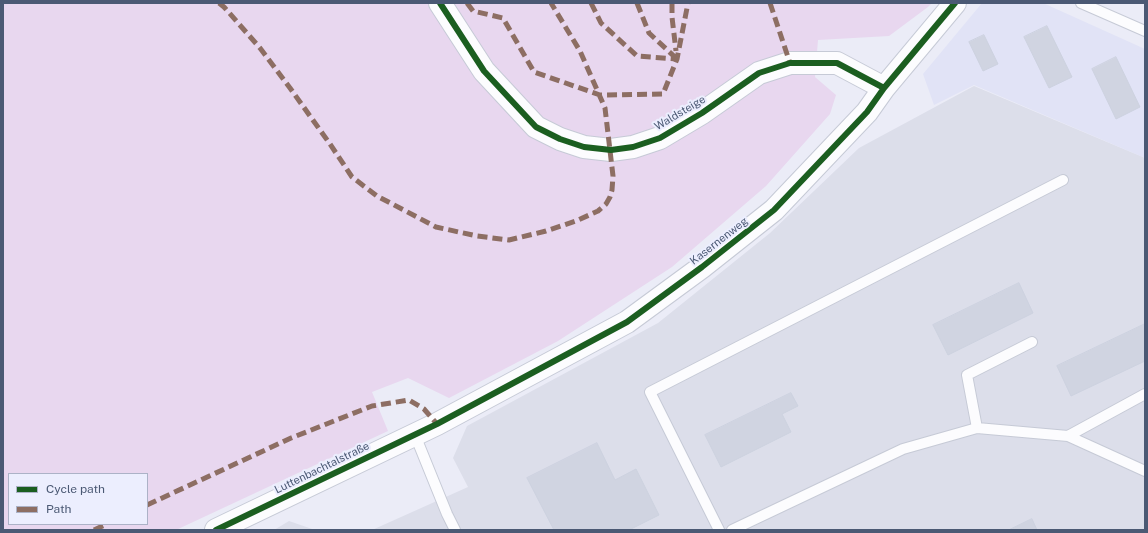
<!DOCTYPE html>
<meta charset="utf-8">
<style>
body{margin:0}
#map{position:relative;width:1148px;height:533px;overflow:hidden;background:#ebecf7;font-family:"Public Sans",sans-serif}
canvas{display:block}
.frame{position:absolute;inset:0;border:4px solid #4b5974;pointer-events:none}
.legend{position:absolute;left:8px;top:473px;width:140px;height:52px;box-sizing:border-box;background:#eceefe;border:1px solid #acb2c7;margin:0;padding:5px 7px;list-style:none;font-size:12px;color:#4b5974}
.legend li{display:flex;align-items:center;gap:8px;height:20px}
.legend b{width:20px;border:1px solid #acb2c7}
</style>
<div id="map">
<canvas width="1148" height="533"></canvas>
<div class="frame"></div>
<ul class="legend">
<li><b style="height:5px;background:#1b5e20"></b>Cycle path</li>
<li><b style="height:5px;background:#8d6e63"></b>Path</li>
</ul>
</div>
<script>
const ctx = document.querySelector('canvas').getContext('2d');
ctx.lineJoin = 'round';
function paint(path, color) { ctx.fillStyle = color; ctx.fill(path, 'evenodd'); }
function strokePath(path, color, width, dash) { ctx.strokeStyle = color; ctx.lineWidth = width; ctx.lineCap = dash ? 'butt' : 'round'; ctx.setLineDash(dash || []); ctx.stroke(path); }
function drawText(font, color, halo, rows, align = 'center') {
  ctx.font = font + ' "Public Sans",sans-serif'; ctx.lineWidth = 4; ctx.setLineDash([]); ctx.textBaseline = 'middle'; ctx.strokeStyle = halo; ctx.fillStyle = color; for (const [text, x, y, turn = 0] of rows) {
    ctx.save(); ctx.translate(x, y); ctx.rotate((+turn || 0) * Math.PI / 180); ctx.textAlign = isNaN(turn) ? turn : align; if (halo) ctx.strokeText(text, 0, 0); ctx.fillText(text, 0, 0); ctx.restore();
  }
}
const residential = new Path2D(`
 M 982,3 L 1043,3 L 1145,49 L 1145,158 L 974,85 L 934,105 L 923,74 Z`);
const industrial = new Path2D(`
 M 974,86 L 1145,158 L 1145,530 L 372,530 L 468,487 L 453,458 L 467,426 L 658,323 L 770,233 L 859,148 Z
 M 289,521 L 315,530 L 274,530 Z`);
const green = new Path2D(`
 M 3,3 L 932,3 L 928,7 L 889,36 L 818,40 L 815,77 L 836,95 L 830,114 L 766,186 L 672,267 L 558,341 L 449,398 L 408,378 L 372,392 L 388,431 L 176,530 L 3,530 ZM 9,474 L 147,474 L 147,524 L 9,524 Z`);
const building = new Path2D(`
 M 1047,26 L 1072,77 L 1049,88 L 1024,37 Z
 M 984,35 L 998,64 L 983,71 L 969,42 Z
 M 1116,57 L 1140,107 L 1116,119 L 1092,69 Z
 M 1019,283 L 1033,313 L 948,355 L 933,325 Z
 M 1145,324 L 1145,361 L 1071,396 L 1057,366 Z
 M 791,393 L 798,406 L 782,414 L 791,432 L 721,467 L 705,435 Z
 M 597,443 L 615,480 L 636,469 L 659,515 L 629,530 L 614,530 L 613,529 L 611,530 L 554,530 L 527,478 Z
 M 1032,519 L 1037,530 L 1009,530 Z`);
const service = new Path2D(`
 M 1081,3 L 1145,31
 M 977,428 L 967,375 L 1032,342
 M 415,435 L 447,514 L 455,530
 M 1068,436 L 1145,394
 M 719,530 L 650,392 L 1063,180
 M 732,530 L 903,449 L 977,428 L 1068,436 L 1145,471`);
const tertiary = new Path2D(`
 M 440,3 L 484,71 L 536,127 L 560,139 L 584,147 L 611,150 L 633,147 L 660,138 L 702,113 L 759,73 L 790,63 L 837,63 L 884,88
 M 216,530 L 437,424 L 627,322 L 702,267 L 774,210 L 867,112 L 884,88 L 955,3`);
const quiet = new Path2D(`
 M 219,3 L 224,7 L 260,48 L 290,88 L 330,144 L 352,177 L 377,196 L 436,227 L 477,236 L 509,240 L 546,231 L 576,221 L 598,211 L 606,204 L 610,197 L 612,190 L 613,176 L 605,108 L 580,51 L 551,3
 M 467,3 L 473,11 L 503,18 L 534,72 L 600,95 L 663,94 L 677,59 L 688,3
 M 591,3 L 601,23 L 637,56 L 677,59
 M 637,3 L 649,33 L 677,59
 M 672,3 L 672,17 L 676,51
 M 770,3 L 790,63
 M 147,505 L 291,438 L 372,406 L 409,400 L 424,409 L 437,424
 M 94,530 L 107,524`);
const cycleway = new Path2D(`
 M 440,3 L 484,71 L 536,127 L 560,139 L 584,147 L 611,150 L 633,147 L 660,138 L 702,113 L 759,73 L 790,63 L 837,63 L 884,88
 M 216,530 L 437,424 L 627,322 L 702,267 L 774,210 L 867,112 L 884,88 L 955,3`);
const streetNames = [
 ["Waldsteige",680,113,-31],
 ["Kasernenweg",719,241,-38],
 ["Luttenbachtalstraße",322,468,-26]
];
paint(residential, '#e1e3f6');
paint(industrial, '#dcdeea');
paint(green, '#e8d7ef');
paint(building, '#d0d4e1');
strokePath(building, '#cdd2e0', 1);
strokePath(service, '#c6cad6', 12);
strokePath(tertiary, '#c6cad6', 24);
strokePath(service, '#fcfcfe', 10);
strokePath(tertiary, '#fcfcfe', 22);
strokePath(quiet, '#8d6e63', 5, [10, 5]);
strokePath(cycleway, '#1b5e20', 6);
drawText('11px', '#4b5974', '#eceefe', streetNames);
</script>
